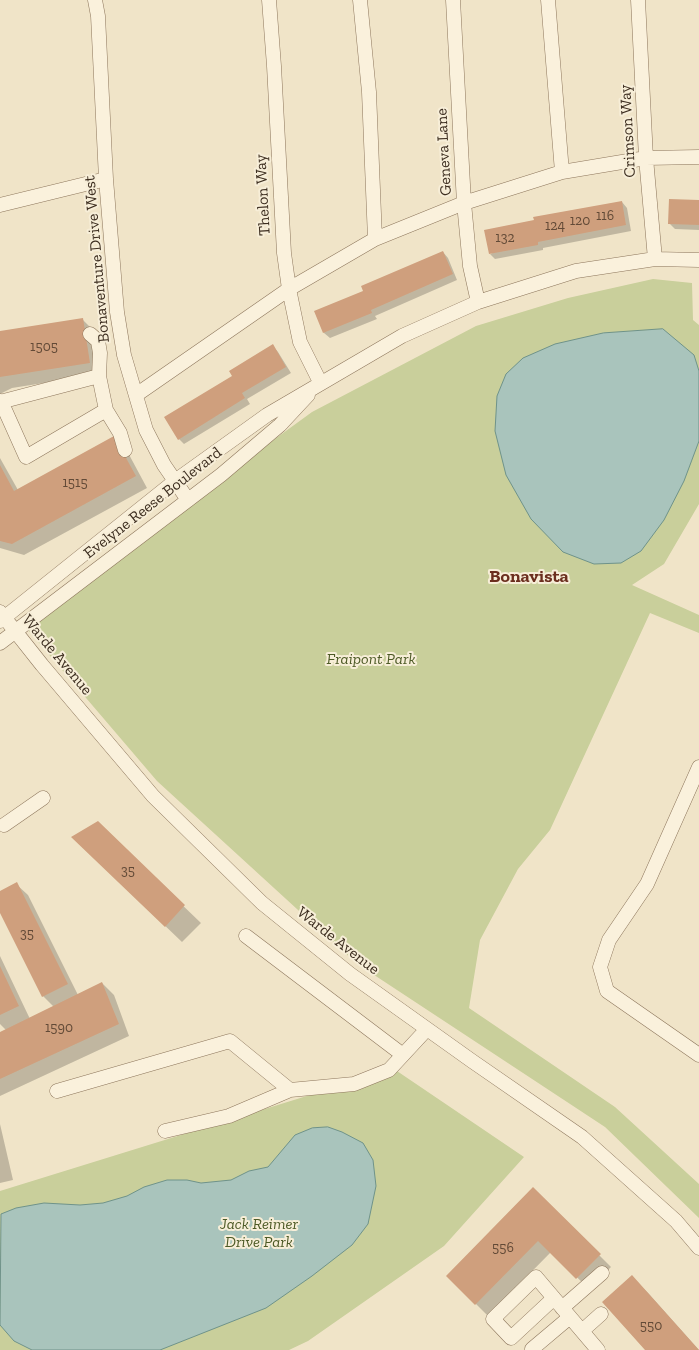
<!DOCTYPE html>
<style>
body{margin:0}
canvas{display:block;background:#f0e4c8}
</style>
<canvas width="699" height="1350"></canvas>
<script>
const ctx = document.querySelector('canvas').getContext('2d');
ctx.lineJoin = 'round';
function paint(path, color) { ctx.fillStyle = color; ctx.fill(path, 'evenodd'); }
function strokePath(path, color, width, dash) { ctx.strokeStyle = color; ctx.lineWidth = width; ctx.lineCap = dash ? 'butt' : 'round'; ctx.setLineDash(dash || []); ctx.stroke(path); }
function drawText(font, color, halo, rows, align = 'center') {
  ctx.font = font + ' "Zilla Slab",serif'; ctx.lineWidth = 4; ctx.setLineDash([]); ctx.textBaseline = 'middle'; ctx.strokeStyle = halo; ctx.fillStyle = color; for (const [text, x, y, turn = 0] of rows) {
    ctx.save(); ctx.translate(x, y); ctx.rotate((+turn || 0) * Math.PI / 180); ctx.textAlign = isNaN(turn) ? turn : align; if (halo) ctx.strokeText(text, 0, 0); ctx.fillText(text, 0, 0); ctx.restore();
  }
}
const green = new Path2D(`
 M 653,279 L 692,283 L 693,320 L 699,325 L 699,504 L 664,564 L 632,585 L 699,615 L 699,633 L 650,613 L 550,830 L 518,869 L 480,940 L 469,1008 L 615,1107 L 699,1184 L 699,1218 L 605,1127 L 356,963 L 157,781 L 22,623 L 312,412 L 476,326 L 568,298 Z
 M 394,1069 L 524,1157 L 444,1246 L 308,1341 L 289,1350 L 0,1350 L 0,1191 Z`);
const water = new Path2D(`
 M 663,329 L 694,355 L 699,371 L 699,441 L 684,481 L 664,520 L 641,551 L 621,563 L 594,564 L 563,552 L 531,519 L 506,475 L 495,431 L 497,396 L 506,374 L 523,358 L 555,344 L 603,333 Z
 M 328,1127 L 342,1132 L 363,1143 L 373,1160 L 376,1186 L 368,1224 L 352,1245 L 312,1276 L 266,1308 L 160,1350 L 32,1350 L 14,1341 L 0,1325 L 1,1214 L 16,1208 L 44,1203 L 80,1205 L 103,1203 L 127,1196 L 144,1187 L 167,1180 L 187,1180 L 201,1183 L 231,1180 L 249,1171 L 268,1167 L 295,1135 L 312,1128 Z`);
const shadow = new Path2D(`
 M 622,202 L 627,208 L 631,231 L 543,248 L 543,250 L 495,259 L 490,254 Z
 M 699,202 L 699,230 L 675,229 L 670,224 Z
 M 443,252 L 448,258 L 457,280 L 375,316 L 377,319 L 330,338 L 324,333 L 316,312 L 364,292 Z
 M 83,320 L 94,331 L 101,374 L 12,388 L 0,394 L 0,332 Z
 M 273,346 L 278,352 L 291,373 L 247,399 L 250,404 L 184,444 L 179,439 L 233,376 Z
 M 126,449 L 147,488 L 24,555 L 0,548 L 0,458 L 18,490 Z
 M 97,823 L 201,923 L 182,942 L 90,854 Z
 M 16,884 L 28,895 L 78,995 L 102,983 L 114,995 L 129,1036 L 0,1096 L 0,1033 L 6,1030 L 0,1024 L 0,956 L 30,1019 L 54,1007 L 43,996 L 0,910 L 0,892 Z
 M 0,1124 L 13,1180 L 0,1183 Z
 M 533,1189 L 611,1267 L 589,1289 L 551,1252 L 488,1316 L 448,1276 Z
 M 632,1277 L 649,1294 L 699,1350 L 646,1350 Z`);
const building = new Path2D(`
 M 669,199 L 699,200 L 699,225 L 668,224 Z
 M 622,201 L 626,225 L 538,242 L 538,245 L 489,254 L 484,230 L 534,220 L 533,217 Z
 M 443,251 L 453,274 L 371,310 L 372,313 L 323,333 L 314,311 L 363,291 L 361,286 Z
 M 83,318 L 90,363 L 0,377 L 0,331 Z
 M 273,344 L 286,367 L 242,393 L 245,398 L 178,440 L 164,417 L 232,376 L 229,371 Z
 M 114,436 L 136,476 L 12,544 L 0,541 L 0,465 L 14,491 Z
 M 98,821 L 185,905 L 165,927 L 71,837 Z
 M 17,882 L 68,984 L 42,997 L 0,913 L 0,891 Z
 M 0,966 L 19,1006 L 0,1015 Z
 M 102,982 L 119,1024 L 0,1079 L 0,1032 Z
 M 533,1187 L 601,1254 L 576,1279 L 538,1241 L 475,1305 L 446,1276 Z
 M 632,1275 L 699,1350 L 645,1350 L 602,1302 Z`);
const minor = new Path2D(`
 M 95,0 L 98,16 L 106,179 L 117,312 L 124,355 L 146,430 L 164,465 L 188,500
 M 269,0 L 274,66 L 284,253 L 289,289 L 300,342 L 320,382
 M 360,0 L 369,92 L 375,239
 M 453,0 L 464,203 L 470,266 L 478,302
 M 548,0 L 562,172
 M 638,0 L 646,158 L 655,259
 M 0,205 L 106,179
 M 90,334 L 98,341 L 100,353 L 99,376 L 106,410 L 120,433 L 125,450
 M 136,395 L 289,289 L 375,239 L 464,203 L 562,172 L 646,158 L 699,157
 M 1,401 L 26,457 L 106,410
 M 0,402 L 99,376
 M 0,612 L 42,665 L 153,796 L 262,903 L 350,974 L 472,1061 L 582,1137 L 676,1221 L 699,1248
 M 0,621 L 175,481 L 267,415 L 402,336 L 478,302 L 576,271 L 655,259 L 699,260
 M 0,643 L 221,475 L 280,425 L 308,395
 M 699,767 L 647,884 L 609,940 L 600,967 L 607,991 L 699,1055
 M 4,825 L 43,798
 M 246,936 L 403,1055
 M 57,1091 L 230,1041 L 290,1090 L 354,1084 L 389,1070 L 427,1029
 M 165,1131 L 229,1116 L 290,1090
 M 554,1298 L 511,1338 L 493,1319 L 536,1277 L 598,1350
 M 562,1308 L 602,1273
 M 582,1331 L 601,1314
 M 532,1349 L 570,1317`);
const numberNames = [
 ["116",605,216],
 ["120",580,221],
 ["124",555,226],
 ["132",505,238],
 ["1505",44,347],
 ["1515",75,483],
 ["35",128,871],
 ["35",27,934],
 ["1590",59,1028],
 ["556",503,1248],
 ["550",651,1326]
];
const streetNames = [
 ["Crimson Way",628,131,-93],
 ["Geneva Lane",444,152,-93],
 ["Thelon Way",263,195,-93],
 ["Bonaventure Drive West",97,259,-95],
 ["Evelyne Reese Boulevard",153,503,-38],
 ["Warde Avenue",57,655,50],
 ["Warde Avenue",338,941,38]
];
const parkNames = [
 ["Fraipont Park",371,659],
 ["Jack Reimer",259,1224],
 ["Drive Park",259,1242]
];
const neighbourhoodNames = [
 ["Bonavista",529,577]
];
paint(green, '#c9cf9b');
paint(water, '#a9c4bc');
strokePath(water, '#6f938a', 1);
paint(shadow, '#0003');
paint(building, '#cf9f7d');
strokePath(minor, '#8d765c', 15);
strokePath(minor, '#faf1dc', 14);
drawText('14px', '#624a37', null, numberNames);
drawText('16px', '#3d2e20', '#f7eed8', streetNames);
drawText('italic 16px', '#4d5a26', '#f7eed8', parkNames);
drawText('bold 18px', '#6b2e1e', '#f7eed8', neighbourhoodNames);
</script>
